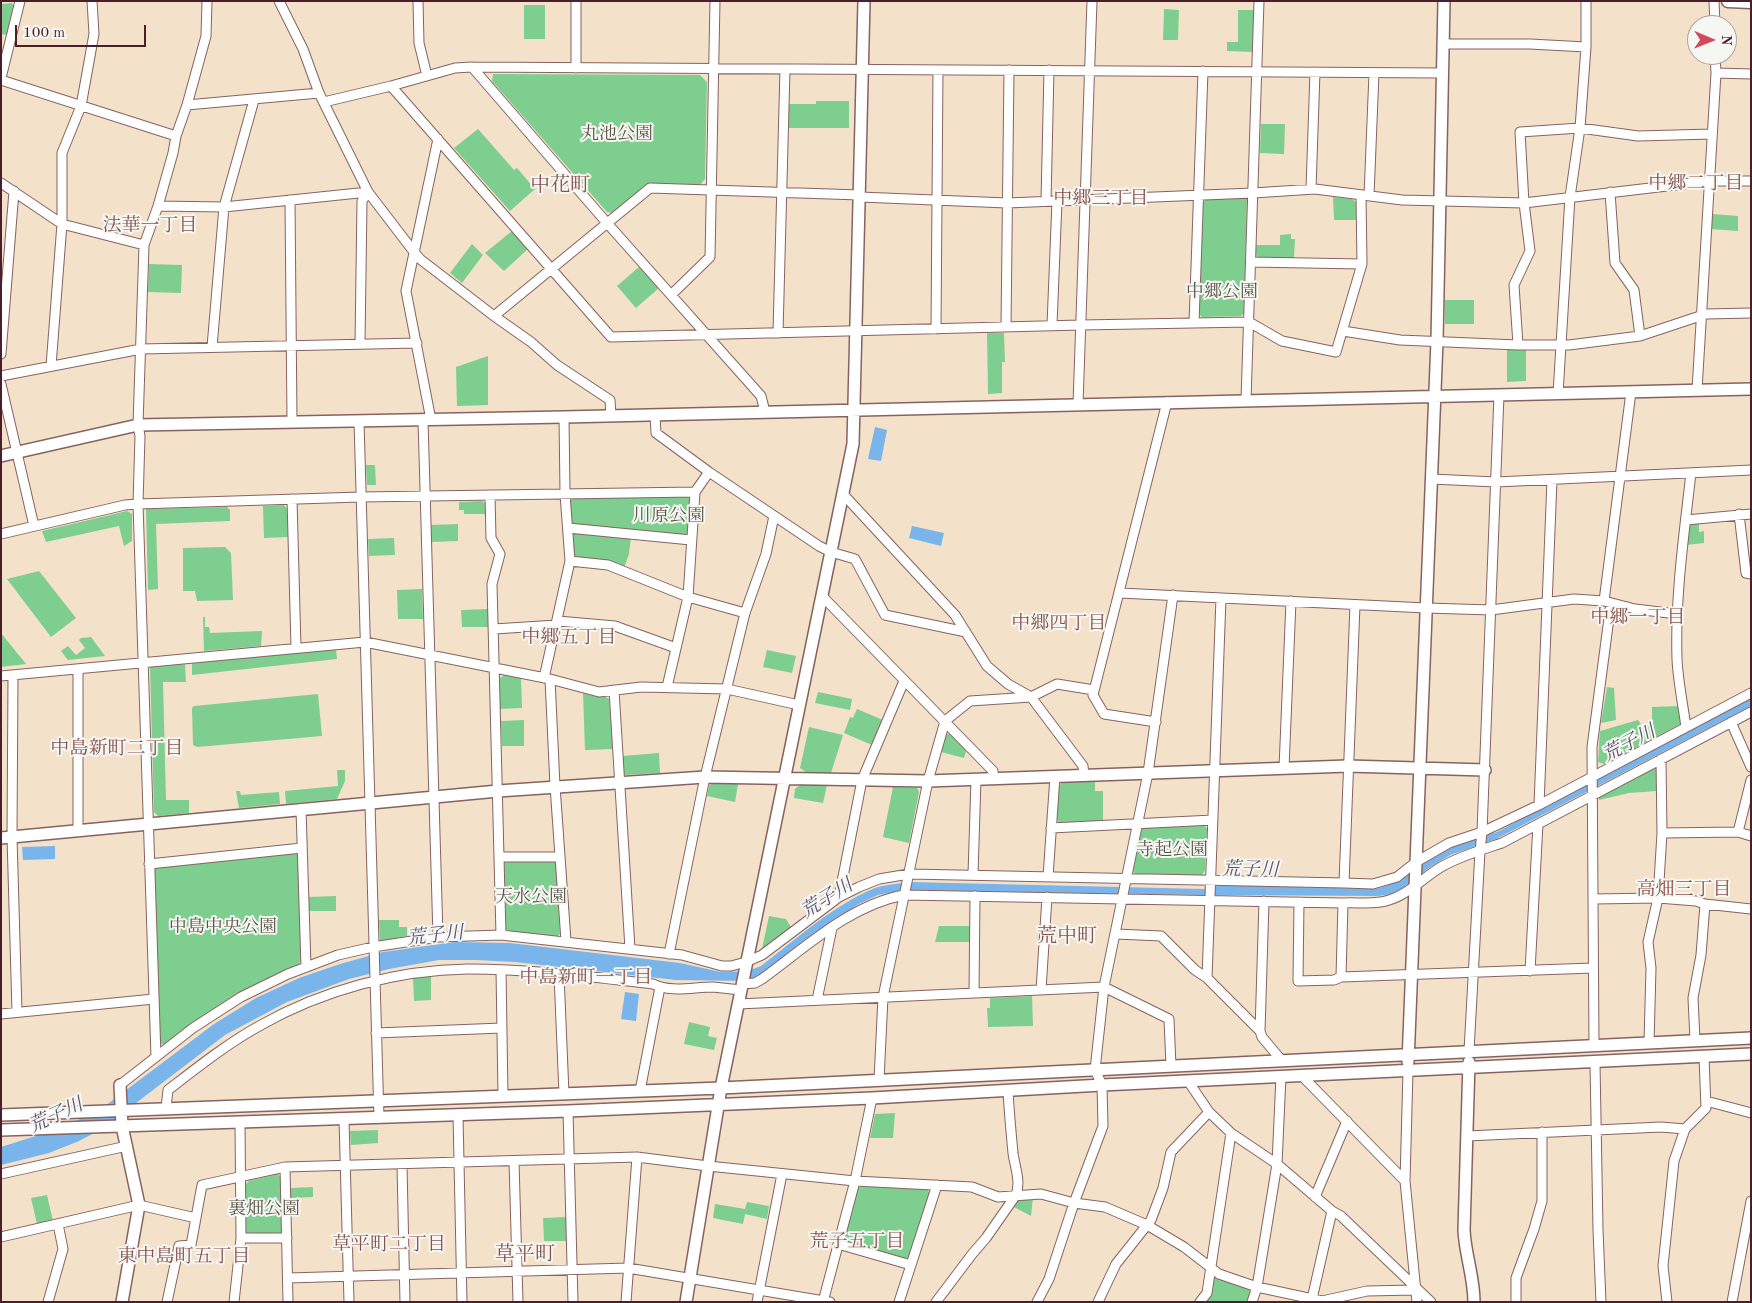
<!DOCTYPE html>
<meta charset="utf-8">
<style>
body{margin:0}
#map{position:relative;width:1752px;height:1303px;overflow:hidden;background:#f4e1c9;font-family:"Old Standard TT",serif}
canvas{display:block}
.frame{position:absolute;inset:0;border:2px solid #4a1f2b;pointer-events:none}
.north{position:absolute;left:1687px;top:15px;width:50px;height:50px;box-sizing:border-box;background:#f6f6f2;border:1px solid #b1a0a2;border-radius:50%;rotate:91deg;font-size:14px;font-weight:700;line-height:20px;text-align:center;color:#4a1f2b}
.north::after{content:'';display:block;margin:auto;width:18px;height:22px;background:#d1495b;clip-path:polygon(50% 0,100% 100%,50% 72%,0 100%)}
.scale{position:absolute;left:15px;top:25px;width:131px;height:22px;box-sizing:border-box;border:2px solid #4a1f2b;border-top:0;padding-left:6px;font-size:15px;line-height:18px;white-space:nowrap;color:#4a1f2b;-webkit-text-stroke:4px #f6f6f2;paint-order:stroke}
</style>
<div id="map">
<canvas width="1752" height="1303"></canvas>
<div class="frame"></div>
<div class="north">N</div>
<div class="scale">100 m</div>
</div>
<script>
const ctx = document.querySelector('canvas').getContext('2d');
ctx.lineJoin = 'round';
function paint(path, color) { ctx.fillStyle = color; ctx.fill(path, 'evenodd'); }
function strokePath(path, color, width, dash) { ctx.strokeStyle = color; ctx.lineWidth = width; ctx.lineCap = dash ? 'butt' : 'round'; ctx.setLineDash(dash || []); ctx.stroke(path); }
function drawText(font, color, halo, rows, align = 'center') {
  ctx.font = font + ' "Old Standard TT","Noto Serif JP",serif'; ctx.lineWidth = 4; ctx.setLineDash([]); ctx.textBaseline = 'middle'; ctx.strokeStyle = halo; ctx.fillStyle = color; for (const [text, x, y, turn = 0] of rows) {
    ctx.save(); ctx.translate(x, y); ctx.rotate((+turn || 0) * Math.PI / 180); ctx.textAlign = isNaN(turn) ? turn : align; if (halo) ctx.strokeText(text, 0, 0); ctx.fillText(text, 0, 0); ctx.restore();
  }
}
const green = new Path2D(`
 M 12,3 L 14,6 L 7,35 L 1,34 L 1,4 Z
 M 524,5 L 545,5 L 545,39 L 524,39 Z
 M 1164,9 L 1179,10 L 1178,40 L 1163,40 Z
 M 1238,10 L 1254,10 L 1253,52 L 1227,51 L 1227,42 L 1238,42 Z
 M 493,74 L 700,75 L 707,82 L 705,179 L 700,185 L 649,183 L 612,213 L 607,212 L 492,81 Z
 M 816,101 L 849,101 L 849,128 L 788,128 L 788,104 L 816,104 Z
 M 1261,124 L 1285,124 L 1284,154 L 1260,153 Z
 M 478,129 L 514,170 L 517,168 L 535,189 L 510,211 L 454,148 Z
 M 1333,197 L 1352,199 L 1357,203 L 1357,220 L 1334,220 Z
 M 1246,198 L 1247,199 L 1244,313 L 1241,316 L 1202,317 L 1199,314 L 1203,203 L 1206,199 Z
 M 1712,214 L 1738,216 L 1738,231 L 1711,229 Z
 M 512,231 L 528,249 L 504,271 L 485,253 Z
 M 1291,234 L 1291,239 L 1295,239 L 1294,258 L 1258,258 L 1256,255 L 1256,245 L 1280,245 L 1280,235 Z
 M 472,244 L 483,255 L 462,283 L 450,273 Z
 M 149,264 L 182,265 L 181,293 L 148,292 Z
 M 640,266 L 659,288 L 636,308 L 617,286 Z
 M 1445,300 L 1474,300 L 1474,324 L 1445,324 Z
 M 987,333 L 1004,333 L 1005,362 L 1002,362 L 1002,393 L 988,394 Z
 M 1507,349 L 1526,349 L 1526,381 L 1507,382 Z
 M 488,356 L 488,405 L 457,406 L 456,367 Z
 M 366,465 L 375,465 L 376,485 L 367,485 Z
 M 687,496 L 690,500 L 687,534 L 683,537 L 576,526 L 572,524 L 570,502 L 572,499 Z
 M 482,501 L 485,503 L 486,514 L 464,514 L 464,510 L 459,510 L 459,502 Z
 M 284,505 L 288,510 L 289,537 L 264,538 L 263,506 Z
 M 227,507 L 230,510 L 230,521 L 156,524 L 158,589 L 148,590 L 146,509 Z
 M 127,511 L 132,514 L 132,541 L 124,546 L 119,526 L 46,542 L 42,531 Z
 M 1699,523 L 1699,532 L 1704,531 L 1704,543 L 1686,545 L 1687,527 L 1691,524 Z
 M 458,524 L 458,541 L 431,542 L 431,525 Z
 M 576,531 L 631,537 L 629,554 L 624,568 L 576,559 L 574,556 L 572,535 Z
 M 394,538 L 395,555 L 369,556 L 368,539 Z
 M 225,547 L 231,553 L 233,600 L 197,601 L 195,591 L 183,591 L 183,548 Z
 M 39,571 L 76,618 L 51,637 L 7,579 Z
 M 422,589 L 423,619 L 398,619 L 397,590 Z
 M 489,609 L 489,627 L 462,627 L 461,610 Z
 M 203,617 L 205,617 L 205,627 L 209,627 L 210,633 L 262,631 L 261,646 L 204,651 Z
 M 1,633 L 26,664 L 1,667 Z
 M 91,637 L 105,656 L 68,660 L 61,651 L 68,646 L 76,655 L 85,648 L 79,640 L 81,638 Z
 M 336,649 L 337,659 L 192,675 L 192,663 Z
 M 767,650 L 796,656 L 792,673 L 763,667 Z
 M 185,664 L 186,682 L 163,682 L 166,800 L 189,800 L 189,813 L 158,816 L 154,812 L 150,667 Z
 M 504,675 L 521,678 L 522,708 L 500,709 L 500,678 Z
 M 1607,687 L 1614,688 L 1616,720 L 1601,723 Z
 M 818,692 L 852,699 L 850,710 L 815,703 Z
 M 583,693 L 598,697 L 606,697 L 609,699 L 613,749 L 585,750 Z
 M 318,694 L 322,736 L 197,747 L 193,745 L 192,708 L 194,706 Z
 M 1680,706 L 1683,723 L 1604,764 L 1598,762 L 1600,731 L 1638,720 L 1642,726 L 1652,721 L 1652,707 Z
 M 857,709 L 883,720 L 872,745 L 844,733 L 850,717 L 853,718 Z
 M 524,720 L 524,746 L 502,746 L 501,721 Z
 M 809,727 L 843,735 L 831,773 L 806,772 L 800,768 Z
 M 951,732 L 967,748 L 964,758 L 941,752 L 945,736 Z
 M 659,753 L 660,773 L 626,775 L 622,773 L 622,756 Z
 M 1652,767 L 1657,770 L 1657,791 L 1629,793 L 1599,800 L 1599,796 Z
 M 337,770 L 345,770 L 345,781 L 337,799 L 286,804 L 285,791 L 338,786 Z
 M 1095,781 L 1095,791 L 1103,791 L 1103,822 L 1061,824 L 1057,820 L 1059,786 L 1063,782 Z
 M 713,783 L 738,784 L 735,802 L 707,796 L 709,786 Z
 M 800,785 L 827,785 L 823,803 L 794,798 L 795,789 Z
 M 893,787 L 917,788 L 919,792 L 909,843 L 883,837 Z
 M 236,791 L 240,791 L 241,795 L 279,792 L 280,804 L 239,808 Z
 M 1204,824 L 1207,829 L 1205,870 L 1202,876 L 1135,874 L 1133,871 L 1142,828 L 1146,825 Z
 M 295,852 L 298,855 L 301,959 L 299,965 C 249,987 207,1012 164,1045 L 159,1042 L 153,869 L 155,865 Z
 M 506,860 L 552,860 L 556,862 L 560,934 L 557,936 L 509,932 L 506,930 L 504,863 Z
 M 336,896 L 336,911 L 308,911 L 308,897 Z
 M 769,916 L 786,919 L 791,927 L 762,949 Z
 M 379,920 L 399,920 L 399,927 L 407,927 L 407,936 L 380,941 Z
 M 939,926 L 970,926 L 970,942 L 935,942 Z
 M 431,976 L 431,1000 L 414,1001 L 413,978 Z
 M 1032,996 L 1033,1026 L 988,1027 L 987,1008 L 990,1008 L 990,998 Z
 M 689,1022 L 710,1027 L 708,1036 L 717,1038 L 714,1050 L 684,1044 Z
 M 895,1113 L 893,1138 L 870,1138 L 875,1114 Z
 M 378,1130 L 378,1143 L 351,1145 L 350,1131 Z
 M 278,1174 L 281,1177 L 282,1233 L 280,1235 L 248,1235 L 246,1232 L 245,1185 L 249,1181 Z
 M 861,1186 L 927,1189 L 931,1195 L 911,1256 L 903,1260 L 846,1244 L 843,1241 L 857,1189 Z
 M 313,1187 L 313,1197 L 291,1198 L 291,1188 Z
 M 47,1195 L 53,1221 L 37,1224 L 31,1198 Z
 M 1022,1198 L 1033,1198 L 1031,1216 L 1012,1206 L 1014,1202 Z
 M 747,1202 L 769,1206 L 767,1219 L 745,1214 L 743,1224 L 713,1218 L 715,1204 L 745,1209 Z
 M 567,1217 L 567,1241 L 544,1241 L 543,1218 Z
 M 1217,1277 L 1249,1289 L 1251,1293 L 1248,1302 L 1205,1302 L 1211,1294 L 1213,1279 Z`);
const water = new Path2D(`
 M 875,427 L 887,430 L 881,461 L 868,459 Z
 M 912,526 L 944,533 L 941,546 L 909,538 Z
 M 1751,699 L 1751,706 L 1496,839 L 1450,855 L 1430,867 L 1400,890 L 1391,894 L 1378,896 L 1205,895 L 906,890 L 878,895 L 857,905 L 762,974 L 748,981 L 676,980 L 515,962 L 476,960 L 439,960 L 389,969 L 349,979 L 287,1002 L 225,1035 L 102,1129 L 79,1141 L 49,1153 L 1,1165 L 1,1147 L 61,1128 L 101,1109 L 214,1024 L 256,998 L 299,978 L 340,964 L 383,952 L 455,942 L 510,943 L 680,963 L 721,972 L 748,971 L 761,966 C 795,940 829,909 868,891 C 880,885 895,884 909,882 L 1204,889 L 1216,885 L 1375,889 C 1400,884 1411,870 1432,857 C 1452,845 1475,839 1497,832 Z
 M 55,846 L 55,859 L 23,860 L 22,847 Z
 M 625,992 L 639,994 L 636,1021 L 621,1019 Z`);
const minor = new Path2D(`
 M 279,1 L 303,49 L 319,93 L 368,192 L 414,252 L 420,259 L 494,316 L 531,342 L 557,365 L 610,400 L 611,416
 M 418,1 L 419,43 L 427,76
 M 1714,1 L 1715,25
 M 1444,44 L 1530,44 L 1586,47
 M 472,67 L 607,223 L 761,396 L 765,412
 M 576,68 L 576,1
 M 1716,73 L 1751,74
 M 1,78 L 20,1
 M 1,80 L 176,136
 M 391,86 L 611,337 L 1081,325 L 1249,322 L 1282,341 L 1336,352 L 1362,264 L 1361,195
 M 324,102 L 391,86 L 455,68 L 472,67 L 1443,73
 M 187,105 L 319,93
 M 1,183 L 62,224 L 144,245
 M 1311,189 L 1315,72
 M 1610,192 L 1615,263 L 1634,290 L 1640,336
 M 1369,196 L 1374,73
 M 860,197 L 1007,203 L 1253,193 L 1315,189 L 1402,200 L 1524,203 L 1709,181 L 1751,181
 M 290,200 L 292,422
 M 1046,201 L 1049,70
 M 158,206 L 224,207 L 368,192 L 362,201 L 360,344
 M 1251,262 L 1362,264
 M 671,295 L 710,257 L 715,1
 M 494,316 L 650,188 L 860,195
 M 1194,323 L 1203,71
 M 1052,325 L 1057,201
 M 1006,327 L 1009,70
 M 936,329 L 938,70
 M 1343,331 L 1400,340 L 1518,345 L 1569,345 L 1640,336 L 1706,314 L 1751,313
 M 778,333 L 785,69
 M 1518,345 L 1514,285 L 1530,251 L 1524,203 L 1520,132 L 1580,128 L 1638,136 L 1712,134
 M 212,347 L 224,207 L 254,100
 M 1,354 L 14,191
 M 51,366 L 62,224 L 62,153 L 81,106 L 94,34 L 92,1
 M 1,376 L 141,349 L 417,343
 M 1,384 L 34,526
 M 1697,390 L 1716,73 L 1715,55
 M 1558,394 L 1570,197 L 1580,128 L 1586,47 L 1586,1
 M 1246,400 L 1259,1
 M 1078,404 L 1092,1
 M 655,415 L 656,433 L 709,472 L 819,546 L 831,552 L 855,559 L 885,615 L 966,632
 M 423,420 L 438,937
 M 431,420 L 406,291 L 438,139
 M 359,421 L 379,1118
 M 1431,479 L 1496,482 L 1751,470
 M 843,494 L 955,615 L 987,666 L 1008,684 L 1031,697 L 1083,766 L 1084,775
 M 490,495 L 491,538 L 500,554 L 492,584 L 501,935
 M 292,499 L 296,648
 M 1739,514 L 1746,573 L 1751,574
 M 1686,520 L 1751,514
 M 568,528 L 691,540
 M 1,534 L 125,505 L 138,504 L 361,497 L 695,492
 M 570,561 L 608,565 L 688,597 L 745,613
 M 1120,593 L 1426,608 L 1491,610 L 1574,599 L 1604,601 L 1635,609 L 1677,614
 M 822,596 L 993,771 L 994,778
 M 1604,601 L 1631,392
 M 558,621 L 615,626 L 676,648
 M 494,629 L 557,625
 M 78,669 L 78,831
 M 13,675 L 12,837 L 17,1012
 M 1,676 L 365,642 L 550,679 L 599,692 L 641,687 L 727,689 L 799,705
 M 544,678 L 570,561 L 565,494 L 564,417
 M 550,679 L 555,786 L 566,941
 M 667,687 L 688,597 L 695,492 L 709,472
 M 614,690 L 630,949
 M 1156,722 L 1104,714 L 1093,695 L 1167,402
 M 1731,722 L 1751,767
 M 1686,727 C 1683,705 1678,681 1677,659 C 1675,596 1684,535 1691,473
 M 1284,768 L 1291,601
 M 1539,805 L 1552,480
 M 301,809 L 306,967
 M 1051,828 L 1213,820
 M 1738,832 L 1751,780
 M 1662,833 L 1738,832 L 1751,836
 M 500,857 L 560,857
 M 149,864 L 302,848
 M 973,875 L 976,779
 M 1048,877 L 1055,776
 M 1344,883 L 1355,605
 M 839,897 L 862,780 L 904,681
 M 1593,899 L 1658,898 L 1696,901 L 1705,904 L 1751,909
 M 1299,902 L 1298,981 L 1334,980 L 1341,977
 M 1343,903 L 1341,977 L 1593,968
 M 1116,934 L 1161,936 L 1195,970 L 1207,978 L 1260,1031 L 1262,1037 L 1282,1061
 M 669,954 L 705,777 L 745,613 L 766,554 L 774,516
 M 501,970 L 503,1096
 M 1530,971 L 1538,824
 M 559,974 L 564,1094
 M 1207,978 L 1221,598
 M 742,984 L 755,983 L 762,979 C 806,947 850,905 904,895 L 1343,903 C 1358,902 1375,905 1389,900 C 1409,894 1424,877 1441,867 C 1460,856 1481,850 1502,843 L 1751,712
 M 1041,990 L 1047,897
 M 974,993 L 975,896
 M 817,1000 L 832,928
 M 738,1004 L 1104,987 L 1169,1019 L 1171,1066
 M 1,1014 L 154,999
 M 1260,1031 L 1264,901
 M 376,1033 L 502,1028
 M 1695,1040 L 1693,998 L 1701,955 L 1705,904
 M 1649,1043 L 1651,968 L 1648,942 L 1658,898 L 1662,833 L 1661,759
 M 1594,1045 L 1592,747 L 1611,603
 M 1469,1051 L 1480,851 L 1482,832 L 1499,395
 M 156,1057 L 138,504 L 140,436 L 138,425 L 144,245 L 158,206 L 173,153 L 176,136 L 187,105 L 206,36 L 207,1
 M 1595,1063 L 1598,1230 L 1601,1302
 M 1408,1071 L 1405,1181 L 1417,1302
 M 1302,1076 L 1405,1181
 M 879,1080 L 883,997 L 928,781 L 945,721 L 970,701 L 1031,697 L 1057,684 L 1094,690
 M 1188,1081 L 1209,1112 L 1231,1133 L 1277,1164 L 1332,1211 L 1341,1216 L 1431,1302
 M 120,1085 L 193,1028 L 241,997 L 288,974 L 338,955 L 373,947 L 438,937 L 501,935 L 682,955 L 722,966 L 731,966 L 746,962 L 762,955 L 839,897 L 859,887 L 879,879 L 909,874 L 1344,883 L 1373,884 L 1397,877 L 1416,862 L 1449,843 L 1482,832 L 1539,805 L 1751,693
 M 640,1091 L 660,987
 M 1706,1101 L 1751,1113
 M 166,1108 L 168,1090 C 198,1067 228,1043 261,1025 C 323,990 397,970 468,969 C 530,969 592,977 653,984 C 671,993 693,987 713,987 C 722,988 731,989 741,990
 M 568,1111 L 573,1302
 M 458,1115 L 462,1302
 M 344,1119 L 349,1302
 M 1467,1136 L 1661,1127 L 1685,1129
 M 514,1161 L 518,1302
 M 402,1165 L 405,1302
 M 285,1167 L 288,1302
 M 1,1174 L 127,1146
 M 1315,1197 L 1347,1121
 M 1,1237 L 139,1205 L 196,1218
 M 241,1238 L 287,1238
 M 838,1244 L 911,1265
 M 288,1278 L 628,1268 L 830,1302
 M 1312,1299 L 1332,1211
 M 48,1302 L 63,1249 L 58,1224
 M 167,1302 L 179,1246 L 191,1245 L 202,1185 L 285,1167 L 637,1157 L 708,1166 L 855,1181 L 972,1187 L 998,1197 L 1041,1194 L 1074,1203 L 1105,1207 L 1147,1225 L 1184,1247 L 1219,1274 L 1257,1287 L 1322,1301 L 1367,1291 L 1415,1290
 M 234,1302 L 241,1238 L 240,1122
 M 626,1302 L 637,1157
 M 757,1302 L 782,1174
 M 823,1302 L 855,1181 L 872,1098
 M 899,1302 L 937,1185
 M 936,1302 L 973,1253 L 986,1238 L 1016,1195 C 1021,1181 1015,1168 1013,1153 C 1011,1132 1009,1111 1008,1090
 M 1037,1302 L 1049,1279 L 1074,1203 L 1103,1126 L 1102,1085 L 1095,1070 L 1104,987 L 1148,773 L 1173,595
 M 1098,1302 L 1116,1264 L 1151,1220 L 1163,1188 L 1171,1152 L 1209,1112
 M 1200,1302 L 1207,1293 L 1231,1133
 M 1252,1302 L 1257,1287 L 1277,1164 L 1281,1076
 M 1516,1302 L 1516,1278 L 1534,1229 L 1542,1201 L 1542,1132
 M 1667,1302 L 1663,1266 L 1674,1161 L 1685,1129 L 1706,1108 L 1704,1057
 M 1732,1302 L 1751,1201`);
const tertiary = new Path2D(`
 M 1,456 L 138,425 L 564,417 L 1751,389
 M 1,838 L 498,791 L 705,777 L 928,781 L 1348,766 L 1485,770
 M 1408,1062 L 1437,341 L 1444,1
 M 1469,1062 L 1464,1230 C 1465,1254 1474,1277 1474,1302
 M 120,1085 L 122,1126 L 139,1205 L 122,1302
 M 1,1115 L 721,1088 L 1751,1038
 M 1,1130 L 568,1111 L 872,1098 L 1102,1085 L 1751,1054
 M 686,1302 L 721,1088 L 853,444 L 864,1`);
const secondary = new Path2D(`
 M 1728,1 L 1751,2`);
const parkNames = [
 ["丸池公園",617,134],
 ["中郷公園",1222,292],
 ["川原公園",669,516],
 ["寺起公園",1172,850],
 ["天水公園",531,897],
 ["中島中央公園",223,927],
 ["裏畑公園",264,1209]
];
const neighbourhoodNames = [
 ["中郷二丁目",1696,184],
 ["中郷三丁目",1101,199],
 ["法華一丁目",150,226],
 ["中郷一丁目",1638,618],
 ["中郷四丁目",1059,624],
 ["中郷五丁目",569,638],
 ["中島新町二丁目",117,749],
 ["高畑三丁目",1684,890],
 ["中島新町一丁目",586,978],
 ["荒子五丁目",857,1242],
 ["草平町二丁目",389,1245],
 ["東中島町五丁目",184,1257]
];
const waterNames = [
 ["荒子川",1629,744,-28],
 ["荒子川",1250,870,1],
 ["荒子川",827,899,-32],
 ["荒子川",435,936,-6],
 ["荒子川",56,1116,-25]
];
const quarterNames = [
 ["中花町",560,186],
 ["荒中町",1067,937],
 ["草平町",525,1255]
];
paint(green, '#7ece8f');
paint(water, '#79b5eb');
strokePath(minor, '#866362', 11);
strokePath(tertiary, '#866362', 14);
strokePath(secondary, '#866362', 15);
strokePath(minor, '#fff', 9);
strokePath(tertiary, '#fff', 11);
strokePath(secondary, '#fff', 12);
drawText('18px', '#5a5449', '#f6f6f2', parkNames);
drawText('19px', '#87524e', '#f6f6f2', neighbourhoodNames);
drawText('italic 19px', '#5a546e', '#f6f6f2', waterNames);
drawText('20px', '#87524e', '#f6f6f2', quarterNames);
</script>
